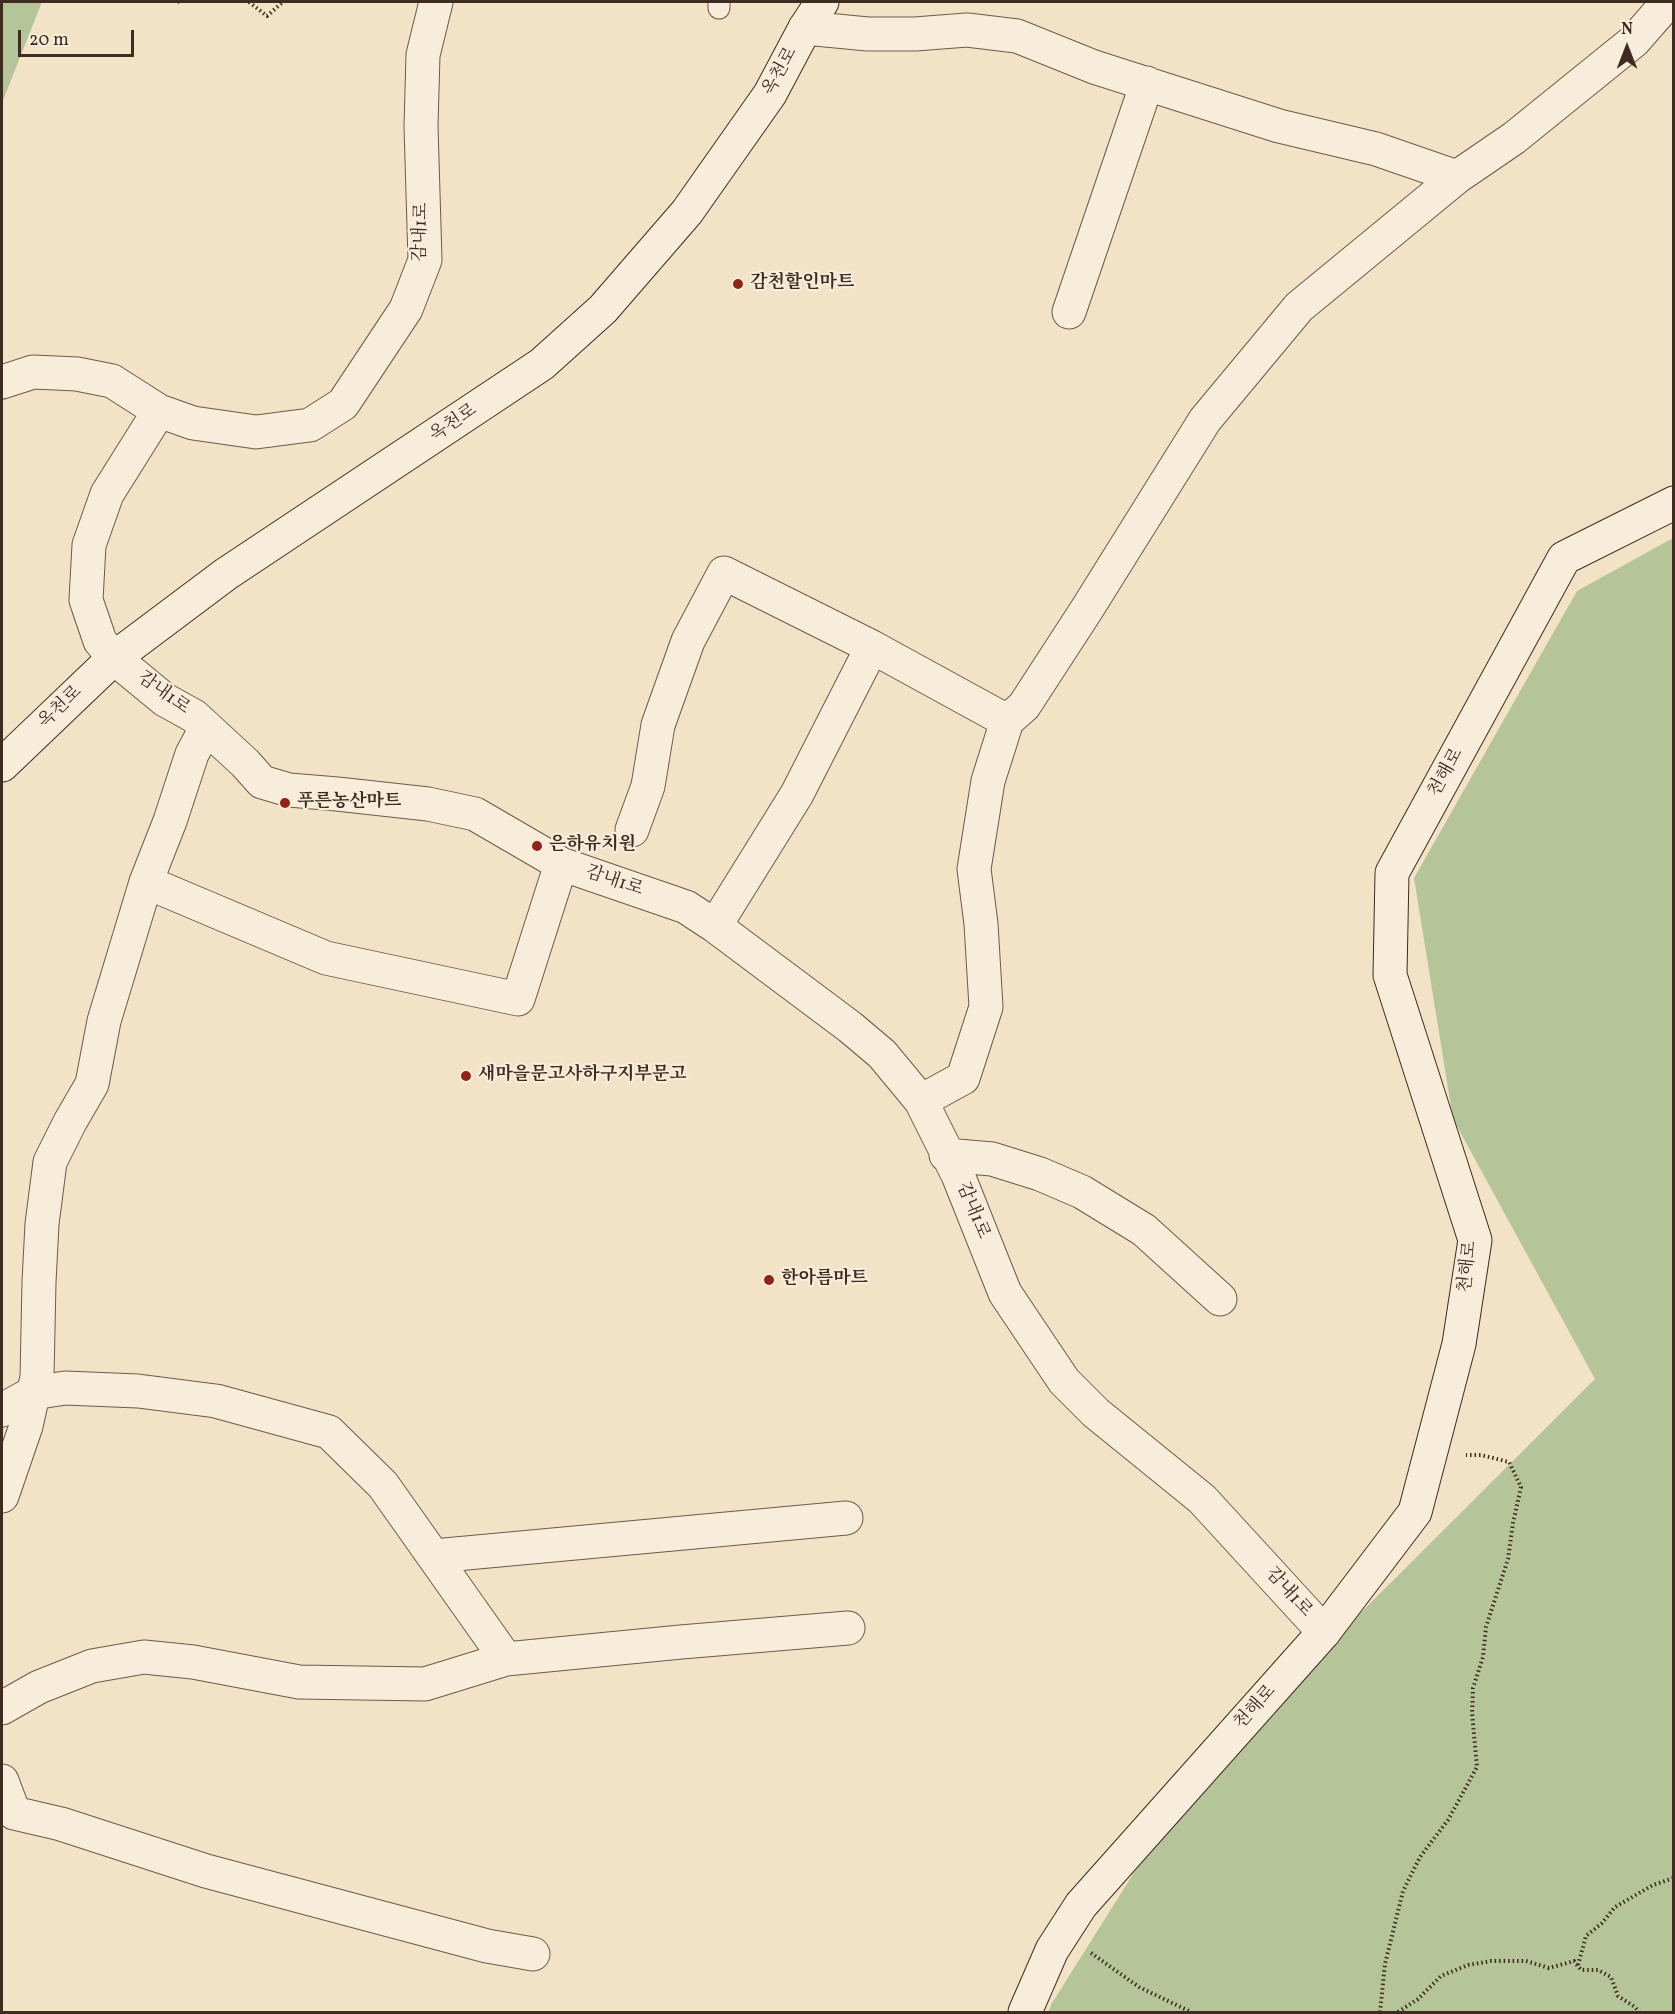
<!DOCTYPE html>
<meta charset="utf-8">
<style>
body{margin:0}
#map{position:relative;width:1675px;height:2014px;overflow:hidden;background:#f2e3c6;font-family:Vollkorn,serif}
canvas{display:block}
.frame{position:absolute;inset:0;border:3px solid #3f2c20;pointer-events:none}
.north{position:absolute;left:1597px;top:18px;width:60px;height:60px;-webkit-text-stroke:4px #f7edda;paint-order:stroke;rotate:0deg;font-size:16px;font-weight:700;line-height:24px;text-align:center;color:#3f2c20}
.north::after{content:'';display:block;margin:auto;width:21px;height:27px;background:#3f2c20;clip-path:polygon(50% 0,100% 100%,50% 72%,0 100%)}
.scale{position:absolute;left:18px;top:30px;width:116px;height:27px;box-sizing:border-box;border:3px solid #3f2c20;border-top:0;padding-left:8px;font-size:18px;line-height:21px;white-space:nowrap;color:#3f2c20;-webkit-text-stroke:4px #f7edda;paint-order:stroke}
</style>
<div id="map">
<canvas width="1675" height="2014"></canvas>
<div class="frame"></div>
<div class="north">N</div>
<div class="scale">20 m</div>
</div>
<script>
const ctx = document.querySelector('canvas').getContext('2d');
ctx.lineJoin = 'round';
function paint(path, color) { ctx.fillStyle = color; ctx.fill(path, 'evenodd'); }
function strokePath(path, color, width, dash) { ctx.strokeStyle = color; ctx.lineWidth = width; ctx.lineCap = dash ? 'butt' : 'round'; ctx.setLineDash(dash || []); ctx.stroke(path); }
function drawText(font, color, halo, rows, align = 'center') {
  ctx.font = font + ' Vollkorn,"Noto Serif KR",serif'; ctx.lineWidth = 4.5; ctx.setLineDash([]); ctx.textBaseline = 'middle'; ctx.strokeStyle = halo; ctx.fillStyle = color; for (const [text, x, y, turn = 0] of rows) {
    ctx.save(); ctx.translate(x, y); ctx.rotate((+turn || 0) * Math.PI / 180); ctx.textAlign = isNaN(turn) ? turn : align; if (halo) ctx.strokeText(text, 0, 0); ctx.fillText(text, 0, 0); ctx.restore();
  }
}
const green = new Path2D(`
 M 2,2 L 42,2 L 2,103 Z
 M 1673,538 L 1673,2012 L 1048,2012 L 1052,2003 L 1191,1782 L 1595,1379 L 1453,1119 L 1414,878 L 1577,591 Z`);
const path = new Path2D(`
 M 178,2 L 179,2
 M 249,2 L 267,16 L 283,2
 M 1091,1953 L 1139,1987 L 1191,2012
 M 1578,1965 L 1586,1936 L 1602,1923 L 1615,1907 L 1653,1885 L 1674,1878
 M 1380,2012 L 1385,1964 L 1403,1891 L 1420,1857 L 1448,1820 L 1477,1767 L 1472,1713 L 1473,1688 L 1483,1657 L 1486,1627 L 1508,1559 L 1513,1523 L 1521,1487 L 1509,1462 L 1481,1455 L 1466,1455
 M 1398,2012 L 1418,1999 L 1441,1976 L 1468,1965 L 1491,1961 L 1526,1961 L 1549,1968 L 1574,1961 L 1581,1970 L 1598,1970 L 1611,1977 L 1618,1996 L 1635,2007 L 1639,2012`);
const lane = new Path2D(`
 M 719,8 L 719,2`);
const street = new Path2D(`
 M 436,2 L 423,55 L 421,126 L 425,260 L 406,309 L 343,404 L 310,425 L 256,432 L 193,423 L 159,411 L 107,494 L 89,545 L 86,600 L 100,641 L 114,658 L 165,700 L 194,716 L 245,763 L 262,782 L 289,790 L 337,794 L 428,804 L 475,814 L 561,864 L 686,907 L 715,926 L 850,1027 L 882,1054 L 921,1101 L 958,1175 L 1005,1293 L 1064,1381 L 1096,1413 L 1202,1499 L 1324,1632
 M 805,28 L 868,34 L 915,34 L 967,30 L 1017,36 L 1094,67 L 1279,126 L 1376,149 L 1457,177
 M 1069,312 L 1147,83
 M 2,382 L 33,372 L 77,374 L 112,381 L 159,411
 M 206,728 L 192,754 L 170,821 L 146,882 L 326,958 L 518,999 L 561,864
 M 632,830 L 648,786 L 658,725 L 688,641 L 724,573 L 872,647 L 1007,721
 M 715,926 L 797,794 L 872,647
 M 921,1101 L 963,1078 L 986,1007 L 981,924 L 974,869 L 988,781 L 1007,721 L 1024,706 L 1087,609 L 1205,420 L 1299,307 L 1457,177 L 1514,138 L 1634,41 L 1662,9
 M 946,1155 L 992,1159 L 1040,1174 L 1082,1192 L 1144,1230 L 1220,1299
 M 2,1410 L 33,1393 L 65,1388 L 138,1391 L 216,1401 L 329,1432 L 383,1485 L 506,1659
 M 2,1496 L 26,1426 L 37,1377 L 39,1282 L 42,1224 L 50,1162 L 70,1122 L 92,1084 L 104,1021 L 146,882
 M 434,1556 L 846,1518
 M 2,1708 L 39,1687 L 92,1666 L 144,1657 L 193,1662 L 299,1682 L 425,1684 L 506,1659 L 681,1642 L 848,1628
 M 2,1781 L 14,1813 L 61,1824 L 206,1871 L 487,1946 L 533,1954`);
const secondary = new Path2D(`
 M 2,765 L 114,658 L 226,574 L 542,364 L 603,309 L 687,212 L 770,94 L 805,28 L 822,2
 M 1025,2012 L 1052,1950 L 1081,1905 L 1324,1632 L 1415,1512 L 1459,1344 L 1475,1240 L 1390,975 L 1392,873 L 1564,558 L 1674,503`);
const markers = [
 [738,284,6,"#8f2418"],
 [285,803,6,"#8f2418"],
 [537,846,6,"#8f2418"],
 [466,1076,6,"#8f2418"],
 [769,1280,6,"#8f2418"]
];
const streetNames = [
 ["옥천로",781,72,-61],
 ["감내1로",422,232,-88],
 ["옥천로",454,424,-34],
 ["감내1로",163,694,36],
 ["옥천로",61,708,-44],
 ["천해로",1447,773,-61],
 ["감내1로",614,882,19],
 ["감내1로",972,1211,68],
 ["천해로",1469,1267,-84],
 ["감내1로",1288,1593,48],
 ["천해로",1256,1708,-48]
];
const poiNames = [
 ["감천할인마트",750,284],
 ["푸른농산마트",297,803],
 ["은하유치원",549,846],
 ["새마을문고사하구지부문고",478,1076],
 ["한아름마트",781,1280]
];
paint(green, '#b5c599');
strokePath(lane, '#6c5a4a', 23);
strokePath(street, '#6c5a4a', 35);
strokePath(secondary, '#3f2c20', 35);
strokePath(path, '#3f2c20', 4, [1.5, 3]);
strokePath(lane, '#f7edda', 21);
strokePath(street, '#f7edda', 33);
strokePath(secondary, '#f7edda', 33);
for (const [x, y, r, color] of markers) { const dot = new Path2D(); dot.arc(x, y, r, 0, 2 * Math.PI); ctx.fillStyle = color; ctx.fill(dot); strokePath(dot, '#f7edda', 2); }
drawText('18px', '#3f2c20', '#f7edda', streetNames);
drawText('bold 18px', '#3f2c20', '#f7edda', poiNames, 'left');
</script>
